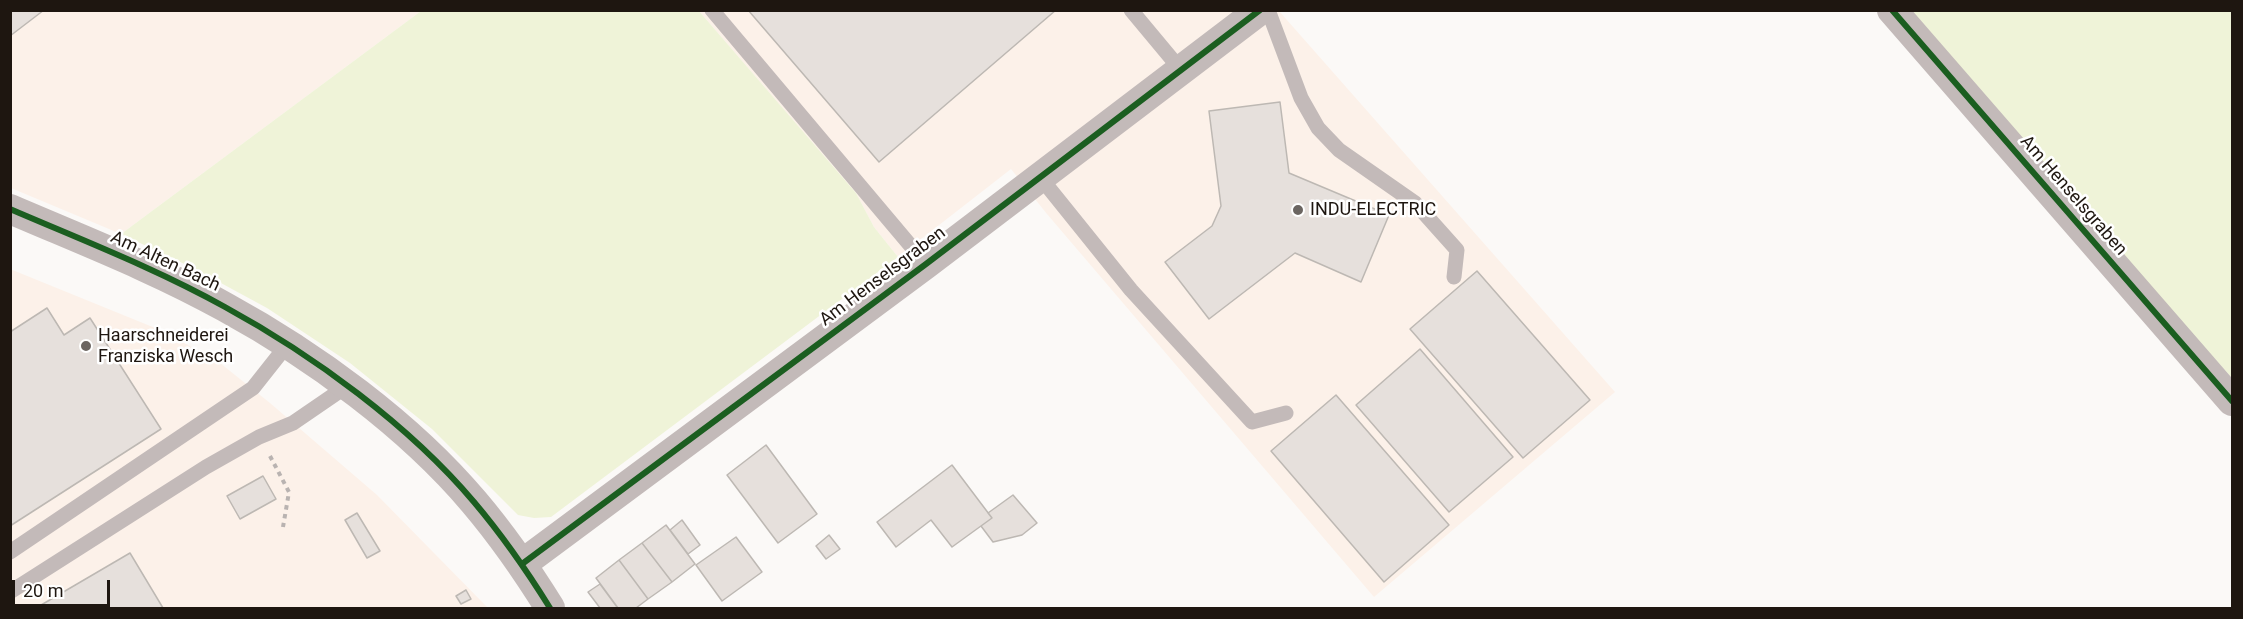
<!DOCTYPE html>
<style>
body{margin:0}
#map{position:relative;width:2243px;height:619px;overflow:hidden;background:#fbf9f7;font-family:Roboto,sans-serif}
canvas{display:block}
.frame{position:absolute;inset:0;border:12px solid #1e1610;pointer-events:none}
.scale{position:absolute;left:12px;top:580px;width:98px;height:27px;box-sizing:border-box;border:3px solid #1e1610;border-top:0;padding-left:8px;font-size:18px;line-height:21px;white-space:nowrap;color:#1e1610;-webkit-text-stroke:4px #fff;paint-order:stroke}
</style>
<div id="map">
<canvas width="2243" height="619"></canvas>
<div class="frame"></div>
<div class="scale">20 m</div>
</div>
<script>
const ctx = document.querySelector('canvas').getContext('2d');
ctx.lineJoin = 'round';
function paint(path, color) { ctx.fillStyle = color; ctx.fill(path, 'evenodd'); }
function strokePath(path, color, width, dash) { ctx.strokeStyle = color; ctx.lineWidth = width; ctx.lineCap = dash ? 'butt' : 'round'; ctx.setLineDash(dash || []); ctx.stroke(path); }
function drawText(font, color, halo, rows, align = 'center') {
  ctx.font = font + ' Roboto,sans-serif'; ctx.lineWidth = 5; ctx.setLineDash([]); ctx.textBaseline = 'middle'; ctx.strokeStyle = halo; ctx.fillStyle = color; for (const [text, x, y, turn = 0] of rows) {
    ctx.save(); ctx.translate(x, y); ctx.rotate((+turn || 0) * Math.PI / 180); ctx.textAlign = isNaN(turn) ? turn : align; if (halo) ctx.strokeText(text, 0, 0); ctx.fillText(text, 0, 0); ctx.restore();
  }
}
const built = new Path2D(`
 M 10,11 L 421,11 L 121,234 L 11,188 Z
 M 699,11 L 1279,11 L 1615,392 L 1374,597 L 1047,214 L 1011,169 L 898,257 L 874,227 L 856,193 Z
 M 10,269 L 165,332 L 220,363 L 270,403 L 377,495 L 488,608 L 11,608 Z`);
const green = new Path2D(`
 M 699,11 L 856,193 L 874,227 L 898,257 L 551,517 L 534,518 L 518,515 L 432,429 L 350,363 L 267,308 L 195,269 L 121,234 L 421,11 Z
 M 1912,11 L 2232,11 L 2232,378 L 2204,347 Z`);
const building = new Path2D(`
 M 10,10 L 44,10 L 10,36 Z
 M 748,10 L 1056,10 L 879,162 Z
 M 1280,102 L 1289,173 L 1389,215 L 1361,282 L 1295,253 L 1209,319 L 1165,262 L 1212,226 L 1221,206 L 1209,111 Z
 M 1477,271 L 1590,400 L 1523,458 L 1410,329 Z
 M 47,308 L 64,335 L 90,318 L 161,429 L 10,526 L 10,332 Z
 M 1420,349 L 1513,457 L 1449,512 L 1356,405 Z
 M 1336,395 L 1449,525 L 1384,582 L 1271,451 Z
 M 766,445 L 817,514 L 778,543 L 727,475 Z
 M 952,465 L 992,518 L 952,547 L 931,520 L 896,547 L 877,522 Z
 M 263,476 L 276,499 L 240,519 L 227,496 Z
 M 1013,495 L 1037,523 L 1022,535 L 993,542 L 981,526 L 992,518 L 988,513 Z
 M 357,513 L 380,551 L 367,558 L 345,520 Z
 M 682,520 L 700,545 L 688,554 L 670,530 Z
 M 666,525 L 695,564 L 672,582 L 642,543 Z
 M 829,535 L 840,549 L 826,559 L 816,546 Z
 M 736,537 L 762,572 L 722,601 L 696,565 Z
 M 642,543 L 672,582 L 648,599 L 619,560 Z
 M 130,553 L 163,608 L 36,608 Z
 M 619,560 L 648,599 L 636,608 L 618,608 L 596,578 Z
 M 600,584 L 617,607 L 616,608 L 600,608 L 588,592 Z
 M 466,590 L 471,599 L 461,604 L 456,596 Z`);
const path = new Path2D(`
 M 270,456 L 289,492 L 283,527`);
const service = new Path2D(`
 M 712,10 L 926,264
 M 1131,10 L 1181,70
 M 1268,10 L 1301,98 L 1318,128 L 1339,150 L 1415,203 L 1457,250 L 1454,277
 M 1040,177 L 1131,290 L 1252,422 L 1286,413
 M 10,552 L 253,388 L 287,345
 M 10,592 L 206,467 L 259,437 L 293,423 L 347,386`);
const minor = new Path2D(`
 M 1892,10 L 2232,401
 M 10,209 C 82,240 157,269 225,307 C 313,355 409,425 474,502 C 502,535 527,571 550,608
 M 522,564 L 926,264 L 1260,10`);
const cycleway = new Path2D(`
 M 1892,10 L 2232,401
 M 10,209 C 82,240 157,269 225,307 C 313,355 409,425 474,502 C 502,535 527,571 550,608
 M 522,564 L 926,264 L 1260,10`);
const markers = [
 [1298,210,6,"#6b6561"],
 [86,346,6,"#6b6561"]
];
const streetNames = [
 ["Am Henselsgraben",2073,196,49],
 ["Am Alten Bach",165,262,25],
 ["Am Henselsgraben",883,277,-37]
];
const poiNames = [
 ["INDU-ELECTRIC",1310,210],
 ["Haarschneiderei",98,336],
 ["Franziska Wesch",98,357]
];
paint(built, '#fcf1e9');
paint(green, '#eff3d8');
paint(building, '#e6e0dc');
strokePath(building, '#bdb8b3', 1.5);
strokePath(path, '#b9b3b1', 4, [4.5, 4.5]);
strokePath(service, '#c3bab9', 15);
strokePath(minor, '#c3bab9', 30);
strokePath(cycleway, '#1b5e20', 6);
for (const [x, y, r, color] of markers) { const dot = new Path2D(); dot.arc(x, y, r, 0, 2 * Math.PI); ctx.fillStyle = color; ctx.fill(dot); strokePath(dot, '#fff', 2); }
drawText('18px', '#1e1610', '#fff', streetNames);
drawText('18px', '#1e1610', '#fff', poiNames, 'left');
</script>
